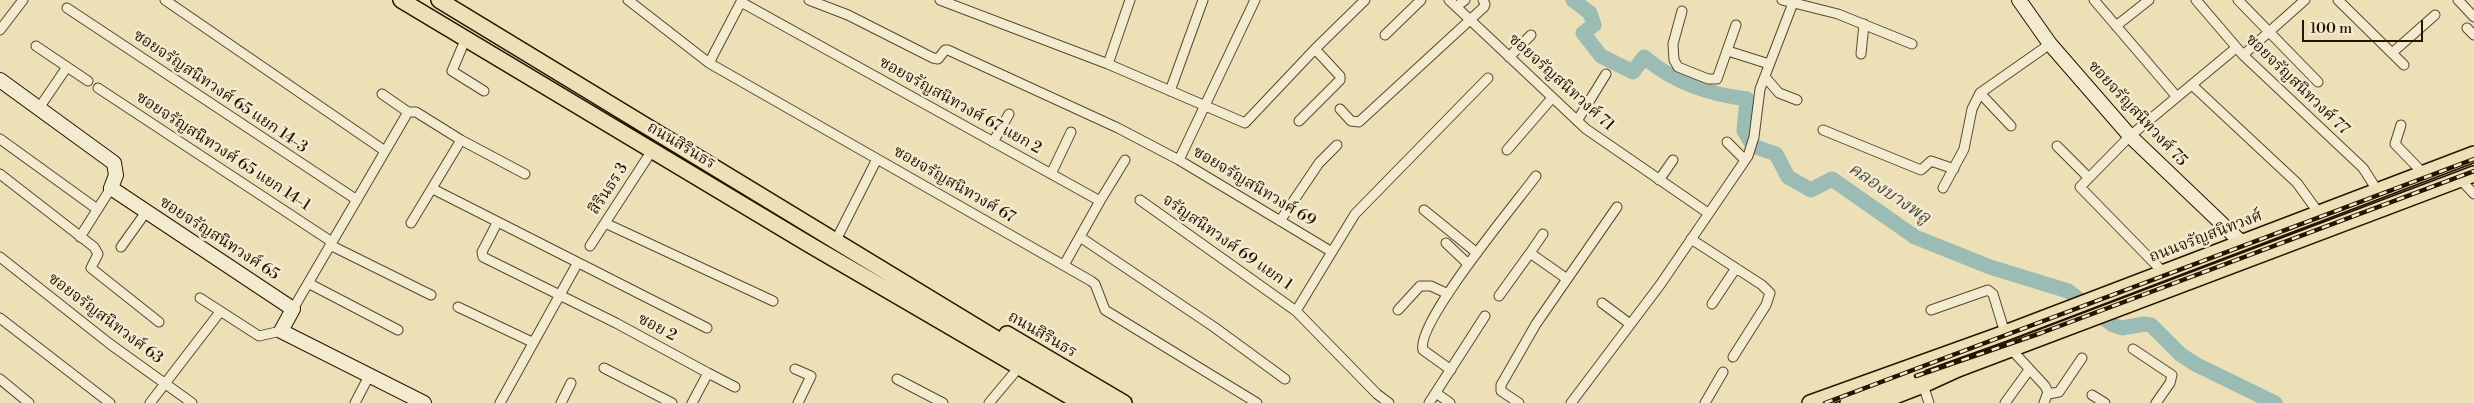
<!DOCTYPE html>
<meta charset="utf-8">
<style>
body{margin:0}
#map{position:relative;width:2474px;height:403px;overflow:hidden;background:#ede0b7;font-family:"Libre Bodoni",serif}
canvas{display:block}
.scale{position:absolute;left:2302px;top:20px;width:121px;height:22px;box-sizing:border-box;border:2px solid #261400;border-top:0;padding-left:6px;font-size:15px;line-height:18px;white-space:nowrap;color:#261400;-webkit-text-stroke:4px #f3ebd0;paint-order:stroke}
</style>
<div id="map">
<canvas width="2474" height="403"></canvas>
<div class="scale">100 m</div>
</div>
<script>
const ctx = document.querySelector('canvas').getContext('2d');
ctx.lineJoin = 'round';
function strokePath(path, color, width, dash) { ctx.strokeStyle = color; ctx.lineWidth = width; ctx.lineCap = dash ? 'butt' : 'round'; ctx.setLineDash(dash || []); ctx.stroke(path); }
function drawText(font, color, halo, rows, align = 'center') {
  ctx.font = font + ' "Libre Bodoni","Noto Serif Thai",serif'; ctx.lineWidth = 5; ctx.setLineDash([]); ctx.textBaseline = 'middle'; ctx.strokeStyle = halo; ctx.fillStyle = color; for (const [text, x, y, turn = 0] of rows) {
    ctx.save(); ctx.translate(x, y); ctx.rotate((+turn || 0) * Math.PI / 180); ctx.textAlign = isNaN(turn) ? turn : align; if (halo) ctx.strokeText(text, 0, 0); ctx.fillText(text, 0, 0); ctx.restore();
  }
}
const river = new Path2D(`
 M 1573,0 L 1590,13 L 1594,25 L 1583,33 L 1601,56 L 1633,72 L 1644,57 C 1675,83 1708,94 1747,99 L 1744,131 L 1753,146 L 1776,154 L 1788,177 L 1811,190 L 1832,179 L 1915,237 L 1990,267 L 2068,291 L 2113,325 L 2122,328 L 2144,324 L 2151,325 L 2180,354 L 2195,364 L 2275,403`);
const street = new Path2D(`
 M 165,0 L 385,151
 M 628,0 L 709,63 L 1091,281 L 1095,284 L 1105,310 L 1257,403
 M 809,0 L 848,15 L 933,58 L 938,59 L 945,50 L 948,50 L 1118,128 L 1179,160 L 1332,252
 M 940,0 L 1108,64 L 1245,123 L 1315,49 L 1365,0
 M 1449,0 L 1586,129 L 1708,213
 M 1782,0 L 1838,14 L 1912,44
 M 2094,0 L 2177,97
 M 2196,0 L 2243,55 L 2363,168 L 2377,190
 M 2238,0 L 2318,82
 M 2338,0 L 2404,65
 M 2458,0 L 2474,17
 M 741,2 L 1100,201 L 1064,265
 M 1461,3 L 1465,0
 M 67,8 L 357,200
 M 1682,11 L 1673,44 L 1674,60 L 1678,67 L 1708,79 L 1717,79 L 1736,25
 M 2116,26 L 2149,0
 M 2467,28 L 2474,35
 M 0,30 L 23,0
 M 1385,35 L 1421,0
 M 466,38 L 452,71 L 484,91
 M 36,46 L 88,81
 M 1728,51 L 1769,64
 M 2392,53 L 2435,15
 M 1861,54 L 1864,24
 M 2243,55 L 2305,0
 M 1509,57 L 1531,35
 M 709,63 L 742,0
 M 1108,64 L 1130,0
 M 1765,77 L 1779,93 L 1797,100
 M 2192,85 L 2297,183 L 2318,212
 M 98,88 L 332,242
 M 1170,91 L 1203,0
 M 1980,93 L 2011,126
 M 382,94 L 408,112
 M 39,108 L 67,67
 M 1340,109 L 1351,121 L 1359,122 L 1484,7 L 1485,4 L 1483,0
 M 408,112 L 416,112 L 461,140 L 525,174
 M 1299,121 L 1340,80 L 1340,76 L 1315,49
 M 1577,121 L 1606,74
 M 2401,125 L 2395,144 L 2423,173
 M 1823,130 L 1921,170 L 1931,161 L 1954,169
 M 0,139 L 97,209
 M 993,142 L 1009,114
 M 1727,142 L 1745,160
 M 2057,146 L 2089,178
 M 1507,150 L 1552,98
 M 1179,160 L 1255,0
 M 0,174 L 94,247 L 98,254 L 91,268 L 159,322
 M 1051,174 L 1071,132
 M 2460,179 L 2474,194
 M 1659,180 L 1673,160
 M 1943,188 L 1964,149 L 1972,109 L 1980,93 L 2050,44
 M 433,189 L 707,328
 M 1140,200 L 1296,311 L 1377,394 L 1389,403
 M 1100,201 L 1125,160
 M 1424,210 L 1477,253
 M 1280,221 L 1319,163 L 1337,145
 M 411,223 L 461,140
 M 497,223 L 482,252 L 483,257 L 616,323 L 708,373 L 692,403
 M 605,223 L 773,301
 M 80,237 L 111,188
 M 1080,237 L 1214,327 L 1285,379
 M 1691,239 L 1762,285 L 1770,293 L 1766,305 L 1733,357
 M 836,240 L 877,159
 M 1446,243 L 1468,264
 M 330,245 L 431,295
 M 590,246 L 653,149
 M 121,247 L 146,212
 M 1530,253 L 1543,234
 M 0,257 L 110,344 L 192,403
 M 2163,272 L 2080,187 L 2130,136 L 2236,48
 M 308,283 L 398,330
 M 1499,296 L 1530,253 L 1567,279
 M 200,298 L 259,336 L 281,331
 M 1602,303 L 1630,324
 M 1712,304 L 1736,268
 M 458,307 L 532,342
 M 293,309 L 408,112
 M 1398,310 L 1420,286 L 1431,286 L 1448,294
 M 1931,310 L 1988,290 L 1993,294 L 2005,333
 M 1296,311 L 1355,214 L 1488,78
 M 0,318 L 110,403
 M 2011,349 L 2045,386 L 2048,392 L 2044,403
 M 2133,349 L 2172,375 L 2170,383 L 2156,403
 M 604,368 L 672,403
 M 795,369 L 811,376 L 798,403
 M 1451,370 L 1423,350 C 1415,324 1516,203 1536,176
 M 708,373 L 735,387
 M 0,379 L 29,403
 M 897,379 L 943,403
 M 1923,385 L 1929,403
 M 1436,393 L 1450,403
 M 2048,394 L 2059,392 L 2082,358
 M 2092,395 L 2105,403
 M 150,403 L 220,312
 M 355,403 L 369,376
 M 500,403 L 577,264
 M 561,403 L 571,383
 M 989,403 L 1015,372
 M 1429,403 L 1485,316
 M 1519,403 L 1501,391 L 1501,385 L 1536,324 L 1617,207
 M 1571,403 L 1660,285 L 1748,156 L 1754,137 L 1760,89 L 1793,3
 M 1705,403 L 1723,372
 M 2005,403 L 2029,370`);
const secondary = new Path2D(`
 M 2019,0 L 2050,44 L 2130,136 L 2241,242
 M 0,80 L 114,163 L 116,175 L 111,188 L 293,309 L 281,331 L 424,403`);
const primary = new Path2D(`
 M 401,0 L 810,245 L 1081,403
 M 439,0 L 1102,403
 M 1007,334 L 1124,403
 M 1810,403 L 2005,333 L 2474,154
 M 1848,403 L 1901,383 L 1922,377
 M 1877,403 L 1923,385 L 1958,369 L 2474,174`);
const rail = new Path2D(`
 M 1916,376 L 2041,333 L 2474,171
 M 1825,403 L 2474,159`);
const streetNames = [
 ["ซอยจรัญสนิทวงศ์ 71",1561,83,42],
 ["ซอยจรัญสนิทวงศ์ 77",2297,85,44],
 ["ซอยจรัญสนิทวงศ์ 65 แยก 14-3",220,92,34],
 ["ซอยจรัญสนิทวงศ์ 67 แยก 2",960,106,29],
 ["ซอยจรัญสนิทวงศ์ 75",2137,114,47],
 ["ถนนสิรินธร",681,146,31],
 ["ซอยจรัญสนิทวงศ์ 65 แยก 14-1",223,152,33],
 ["ซอยจรัญสนิทวงศ์ 67",954,185,30],
 ["ซอยจรัญสนิทวงศ์ 69",1254,187,31],
 ["สิรินธร 3",609,189,-57],
 ["ถนนจรัญสนิทวงศ์",2206,237,-21],
 ["ซอยจรัญสนิทวงศ์ 65",219,239,33],
 ["จรัญสนิทวงศ์ 69 แยก 1",1227,243,35],
 ["ซอยจรัญสนิทวงศ์ 63",105,319,37],
 ["ซอย 2",657,328,28],
 ["ถนนสิรินธร",1042,335,30]
];
const waterNames = [
 ["คลองบางพลู",1889,194,34]
];
strokePath(river, '#9abcb4', 15);
strokePath(street, '#58472e', 11);
strokePath(secondary, '#261400', 16);
strokePath(primary, '#261400', 18);
strokePath(street, '#f3ebd0', 9);
strokePath(secondary, '#f3ebd0', 14);
strokePath(primary, '#ede0b7', 15);
strokePath(rail, '#261400', 4.5);
strokePath(rail, '#f3ebd0', 2.5, [8]);
drawText('16px', '#261400', '#f3ebd0', streetNames);
drawText('italic 18px', '#4f4f3f', '#f3ebd0', waterNames);
</script>
